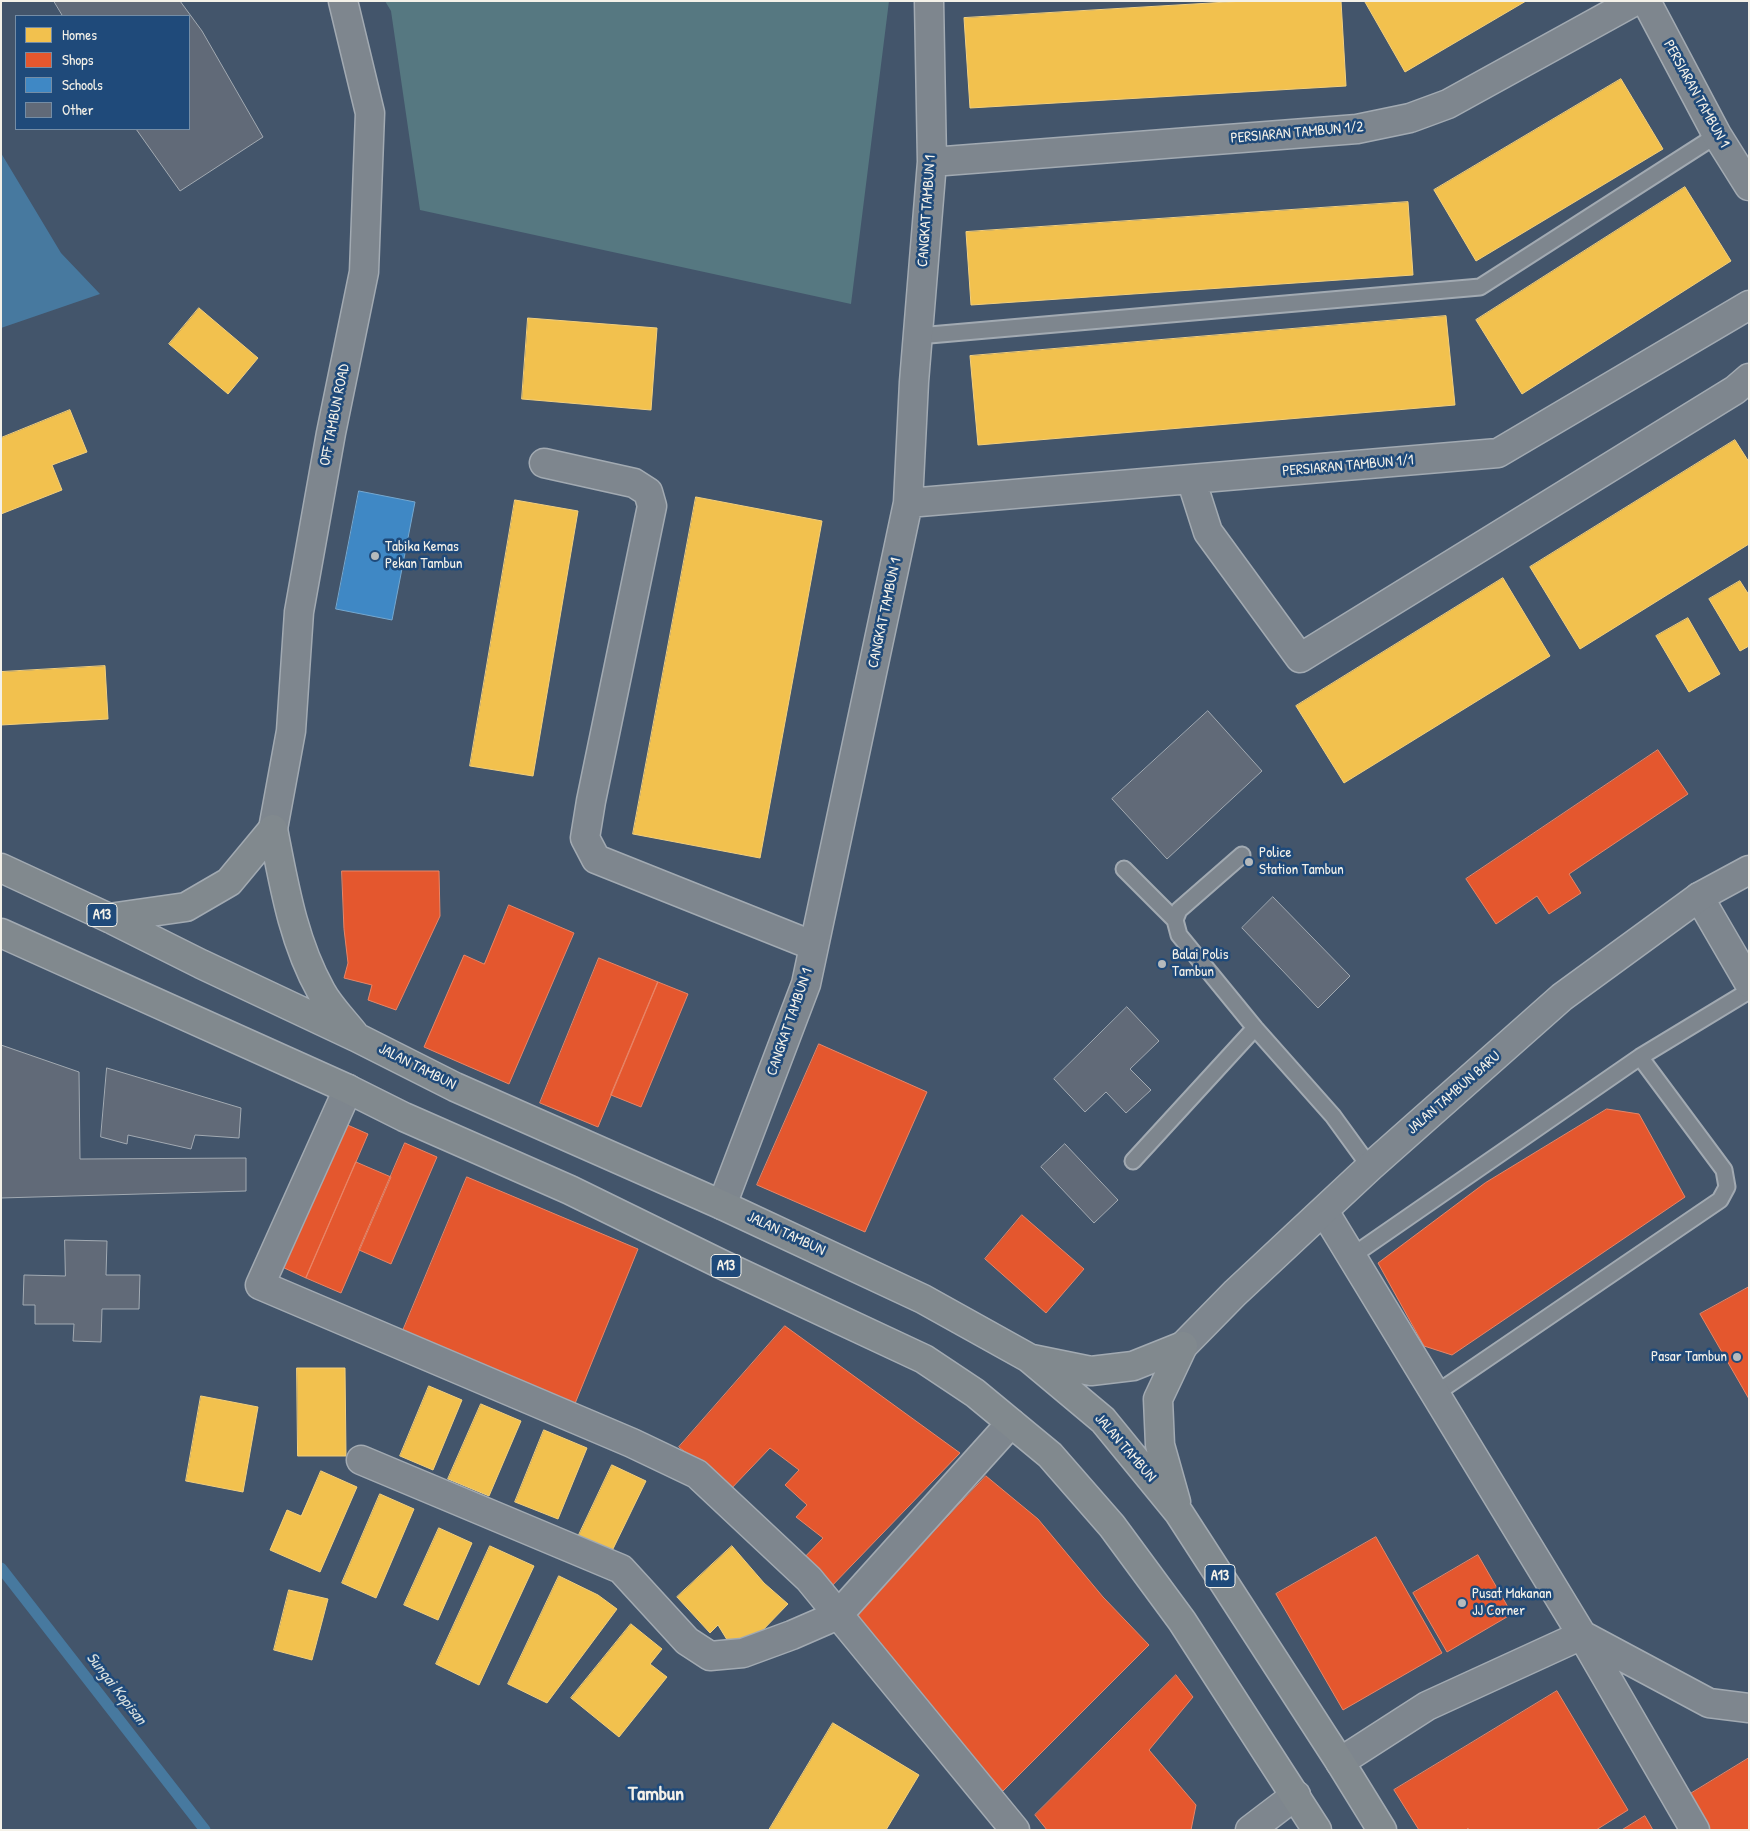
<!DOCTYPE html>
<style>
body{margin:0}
#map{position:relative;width:1750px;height:1831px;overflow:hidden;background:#43556b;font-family:"Patrick Hand",sans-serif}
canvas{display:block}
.frame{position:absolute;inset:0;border:2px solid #f4f1e8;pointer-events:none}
.legend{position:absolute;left:15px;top:15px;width:175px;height:115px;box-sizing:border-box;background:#1f4a7a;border:1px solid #748da6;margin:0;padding:6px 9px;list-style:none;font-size:15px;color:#f4f1e8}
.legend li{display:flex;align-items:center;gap:10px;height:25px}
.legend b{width:25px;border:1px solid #748da6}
</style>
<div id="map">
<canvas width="1750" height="1831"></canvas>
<div class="frame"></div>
<ul class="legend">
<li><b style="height:14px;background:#f2c14e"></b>Homes</li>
<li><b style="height:14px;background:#e4572e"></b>Shops</li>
<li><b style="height:14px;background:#3f88c5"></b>Schools</li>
<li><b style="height:14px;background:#616a78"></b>Other</li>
</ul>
</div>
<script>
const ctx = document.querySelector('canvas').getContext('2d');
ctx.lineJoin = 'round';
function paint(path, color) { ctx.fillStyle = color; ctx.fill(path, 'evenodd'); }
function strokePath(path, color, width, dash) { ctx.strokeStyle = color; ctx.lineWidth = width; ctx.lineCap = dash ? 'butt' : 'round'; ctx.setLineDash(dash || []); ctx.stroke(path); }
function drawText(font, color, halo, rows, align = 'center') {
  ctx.font = font + ' "Patrick Hand",sans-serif'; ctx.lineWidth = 5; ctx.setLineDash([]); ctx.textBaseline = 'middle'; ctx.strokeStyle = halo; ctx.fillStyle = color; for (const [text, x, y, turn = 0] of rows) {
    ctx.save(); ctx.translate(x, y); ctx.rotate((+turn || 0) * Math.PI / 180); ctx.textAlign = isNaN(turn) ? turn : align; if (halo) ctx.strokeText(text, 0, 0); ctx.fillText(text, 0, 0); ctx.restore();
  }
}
const green = new Path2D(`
 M 385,1 L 889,1 L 851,304 L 420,210 L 391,11 Z`);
const water = new Path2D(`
 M 1,153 L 61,253 L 100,294 L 1,328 Z`);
const homes = new Path2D(`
 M 1245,1 L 1341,1 L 1346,86 L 970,108 L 964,18 Z
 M 1366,1 L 1526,1 L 1405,72 L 1365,2 Z
 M 1621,79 L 1663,149 L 1476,261 L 1434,190 Z
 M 1685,187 L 1731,261 L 1522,394 L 1476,320 Z
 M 1408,202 L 1413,275 L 971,305 L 966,232 Z
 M 199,308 L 258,358 L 228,394 L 169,344 Z
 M 1446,316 L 1455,405 L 978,445 L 970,356 Z
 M 528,318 L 657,328 L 651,410 L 522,399 Z
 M 70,410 L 87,452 L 52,465 L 62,490 L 1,514 L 1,438 Z
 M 1735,440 L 1749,462 L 1749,544 L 1580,649 L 1530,567 Z
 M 696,497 L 822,521 L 760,858 L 633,834 Z
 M 515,500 L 578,511 L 533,776 L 470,766 Z
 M 1503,578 L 1550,656 L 1344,783 L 1296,706 Z
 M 1740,581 L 1749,595 L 1749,646 L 1740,651 L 1709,599 Z
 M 1688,618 L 1720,674 L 1689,692 L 1656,636 Z
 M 105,666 L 108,719 L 1,725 L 1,672 Z
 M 297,1368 L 345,1368 L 346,1456 L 298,1456 Z
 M 429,1386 L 462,1400 L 433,1470 L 400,1456 Z
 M 201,1396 L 258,1407 L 243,1492 L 186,1481 Z
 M 481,1404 L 521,1421 L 489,1496 L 448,1479 Z
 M 544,1430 L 587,1448 L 558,1519 L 515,1502 Z
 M 612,1465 L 646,1481 L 611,1553 L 578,1537 Z
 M 321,1471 L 357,1487 L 320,1572 L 270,1550 L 287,1510 L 301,1516 Z
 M 380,1494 L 414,1509 L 376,1598 L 342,1583 Z
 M 439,1528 L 472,1543 L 438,1620 L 404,1605 Z
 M 490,1546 L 534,1566 L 479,1685 L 436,1664 Z
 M 732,1546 L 764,1583 L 788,1604 L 758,1635 L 729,1643 L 718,1625 L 710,1633 L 677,1597 Z
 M 559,1576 L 598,1595 L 617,1609 L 547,1703 L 508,1684 Z
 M 289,1590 L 328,1599 L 312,1660 L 274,1650 Z
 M 631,1624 L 662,1649 L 650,1664 L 667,1677 L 619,1737 L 571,1698 Z
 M 833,1723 L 919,1775 L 886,1830 L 769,1830 Z`);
const shops = new Path2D(`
 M 1658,750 L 1688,794 L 1569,874 L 1581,893 L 1549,914 L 1537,896 L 1496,924 L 1466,879 Z
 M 342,871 L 439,871 L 440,916 L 396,1010 L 368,1000 L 372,985 L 344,978 L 348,963 L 344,929 Z
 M 509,905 L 574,933 L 509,1084 L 424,1047 L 464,955 L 484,964 Z
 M 599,958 L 658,982 L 598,1127 L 540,1103 Z
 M 658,982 L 688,994 L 641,1107 L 611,1095 Z
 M 819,1044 L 927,1092 L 865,1232 L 757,1185 Z
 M 1607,1109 L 1639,1114 L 1685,1197 L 1452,1355 L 1424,1346 L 1378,1263 L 1485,1183 Z
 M 343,1123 L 368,1134 L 306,1278 L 282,1267 Z
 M 405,1143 L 437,1157 L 391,1264 L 359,1250 Z
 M 356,1162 L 391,1177 L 341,1293 L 306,1278 Z
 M 467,1177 L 638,1249 L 574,1406 L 402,1333 Z
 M 1022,1215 L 1084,1269 L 1046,1313 L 985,1259 Z
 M 1749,1287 L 1749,1399 L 1700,1314 Z
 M 785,1326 L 960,1453 L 827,1591 L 799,1563 L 823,1538 L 796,1517 L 807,1505 L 785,1485 L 799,1470 L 770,1448 L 728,1492 L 707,1470 L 679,1447 Z
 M 986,1476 L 1038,1519 L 1103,1597 L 1149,1645 L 1003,1791 L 851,1620 Z
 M 1376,1537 L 1442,1653 L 1343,1710 L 1276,1594 Z
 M 1478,1555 L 1512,1614 L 1447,1652 L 1413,1593 Z
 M 1176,1675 L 1193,1697 L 1149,1750 L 1196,1805 L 1191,1830 L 1047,1830 L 1035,1815 Z
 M 1557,1691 L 1628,1810 L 1596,1830 L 1469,1830 L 1468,1828 L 1466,1830 L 1419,1830 L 1394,1790 Z
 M 1749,1758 L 1749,1830 L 1700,1830 L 1682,1799 Z
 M 1645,1816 L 1653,1830 L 1622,1830 Z`);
const schools = new Path2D(`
 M 359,491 L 415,502 L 392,620 L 336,609 Z`);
const stream = new Path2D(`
 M 1,1568 L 205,1830`);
const building = new Path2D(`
 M 54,1 L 180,1 L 202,31 L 263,137 L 180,191 L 136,129 L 189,129 L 189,16 L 63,16 Z
 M 1208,711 L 1262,771 L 1167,859 L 1112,799 Z
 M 1273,897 L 1350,976 L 1318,1008 L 1242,928 Z
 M 1127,1007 L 1159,1041 L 1130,1069 L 1151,1090 L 1126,1113 L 1106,1092 L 1085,1112 L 1054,1079 Z
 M 1,1045 L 79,1072 L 80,1159 L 246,1158 L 246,1191 L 1,1198 Z
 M 107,1068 L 241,1108 L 239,1138 L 195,1135 L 191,1149 L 128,1135 L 127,1144 L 101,1137 Z
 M 1065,1144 L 1118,1200 L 1094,1223 L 1041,1167 Z
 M 65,1240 L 107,1241 L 106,1275 L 140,1275 L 139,1309 L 102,1309 L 101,1342 L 73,1341 L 74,1324 L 35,1324 L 35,1305 L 23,1305 L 24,1275 L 65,1276 Z`);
const lane = new Path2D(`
 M 918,336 L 1480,287 L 1717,135
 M 1242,855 L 1179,910 L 1175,920 L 1179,935 L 1255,1028 L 1333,1116 L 1370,1167
 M 1124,869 L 1175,920
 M 1640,1057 L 1749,991
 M 1133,1161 L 1255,1028
 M 1352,1256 L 1640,1057 L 1724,1170 L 1727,1187 L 1720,1200 L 1435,1394`);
const street = new Path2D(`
 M 1646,1 L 1717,135 L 1749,186
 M 932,162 L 1357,129 L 1410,118 L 1448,104 L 1635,1
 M 544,463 L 634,483 L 648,492 L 652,506 L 591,801 L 585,838 L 596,859 L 814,946
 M 1191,479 L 1208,532 L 1300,658 L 1735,390 L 1749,378
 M 908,503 L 1498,453 L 1749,305
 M 273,829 L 291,731 L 299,612 L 331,433 L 364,272 L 370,113 L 343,1
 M 1699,897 L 1749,983
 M 348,1089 L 260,1285 L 632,1443 L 697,1474 L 809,1579 L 1015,1830
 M 722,1205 L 806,984 L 908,503 L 914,382 L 932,162 L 929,1
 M 1324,1211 L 1582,1635 L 1695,1830
 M 361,1460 L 621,1569 L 687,1641 L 710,1656 L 743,1653 L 792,1635 L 838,1615 L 1011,1423
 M 1340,1762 L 1427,1706 L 1582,1635 L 1709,1703 L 1749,1708
 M 1250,1830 L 1296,1795`);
const secondary = new Path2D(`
 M 1183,1346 L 1235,1293 L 1370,1167 L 1562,997 L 1699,897 L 1749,870`);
const primary = new Path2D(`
 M 273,829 C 284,885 293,941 321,991 C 329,1006 343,1020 354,1034
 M 1,868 L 109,918 L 201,964 L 356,1037 L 455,1087 L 722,1205 L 923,1299 L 1029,1358 L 1103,1420 L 1179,1513 L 1340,1762 L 1382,1830
 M 109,918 L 186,907 L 229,882 L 273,829
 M 1,933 L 348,1089 L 404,1117 L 570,1190 L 723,1265 L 924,1359 L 975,1393 L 1050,1455 L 1112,1526 L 1182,1621 L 1317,1830
 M 1032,1359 L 1091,1371 L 1133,1366 L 1183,1346
 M 1176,1502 L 1160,1445 L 1158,1399 L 1183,1346`);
const markers = [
 [375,556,5,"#b6babc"],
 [1249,862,5,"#b6babc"],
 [1162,964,5,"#b6babc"],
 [1737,1357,5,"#b6babc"],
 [1462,1603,5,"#b6babc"]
];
const shields = [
 [102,915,30],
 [726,1266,30],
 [1220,1576,30]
];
const shieldNames = [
 ["A13",102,915],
 ["A13",726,1266],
 ["A13",1220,1576]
];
const streetNames = [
 ["PERSIARAN TAMBUN 1",1696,94,61],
 ["PERSIARAN TAMBUN 1/2",1297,133,-5],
 ["CANGKAT TAMBUN 1",927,211,-86],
 ["OFF TAMBUN ROAD",335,415,-79],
 ["PERSIARAN TAMBUN 1/1",1348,466,-5],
 ["CANGKAT TAMBUN 1",885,613,-78],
 ["CANGKAT TAMBUN 1",790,1022,-71],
 ["JALAN TAMBUN",417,1067,27],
 ["JALAN TAMBUN BARU",1454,1093,-41],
 ["JALAN TAMBUN",786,1234,25],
 ["JALAN TAMBUN",1125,1448,49]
];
const poiNames = [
 ["Tabika Kemas",385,547],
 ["Pekan Tambun",385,564],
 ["Police",1259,853],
 ["Station Tambun",1259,870],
 ["Balai Polis",1172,955],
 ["Tambun",1172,972],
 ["Pasar Tambun",1727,1357,"right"],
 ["Pusat Makanan",1472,1594],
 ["JJ Corner",1472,1611]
];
const waterNames = [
 ["Sungai Kopisan",116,1689,52]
];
const districtNames = [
 ["Tambun",656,1795]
];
paint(green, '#567881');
paint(water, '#47799f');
paint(homes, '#f2c14e');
strokePath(homes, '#f3cf7c', 1);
paint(shops, '#e4572e');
strokePath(shops, '#e98566', 1);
paint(schools, '#3f88c5');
strokePath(schools, '#75a8d0', 1);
strokePath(stream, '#47799f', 11);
paint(building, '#616a78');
strokePath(building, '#a2aab2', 1);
strokePath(lane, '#a2aab2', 19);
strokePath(street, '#a2aab2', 31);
strokePath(secondary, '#a2aab2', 31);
strokePath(primary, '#a2aab2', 31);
strokePath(lane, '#7e868e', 15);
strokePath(street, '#7e868e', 28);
strokePath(secondary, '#7e868e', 28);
strokePath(primary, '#81898e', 28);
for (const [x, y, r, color] of markers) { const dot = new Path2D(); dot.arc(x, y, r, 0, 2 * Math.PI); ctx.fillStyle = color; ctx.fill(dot); strokePath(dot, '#1f4a7a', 2); }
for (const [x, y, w] of shields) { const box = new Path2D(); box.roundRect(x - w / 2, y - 11.5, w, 23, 4); ctx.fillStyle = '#1f4a7a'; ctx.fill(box); strokePath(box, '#f4f1e8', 1); }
drawText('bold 14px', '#f4f1e8', null, shieldNames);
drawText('15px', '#f4f1e8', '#1f4a7a', streetNames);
drawText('15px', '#f4f1e8', '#1f4a7a', poiNames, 'left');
drawText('italic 16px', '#dae0de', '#1f4a7a', waterNames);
drawText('bold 20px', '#f4f1e8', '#1f4a7a', districtNames);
</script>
